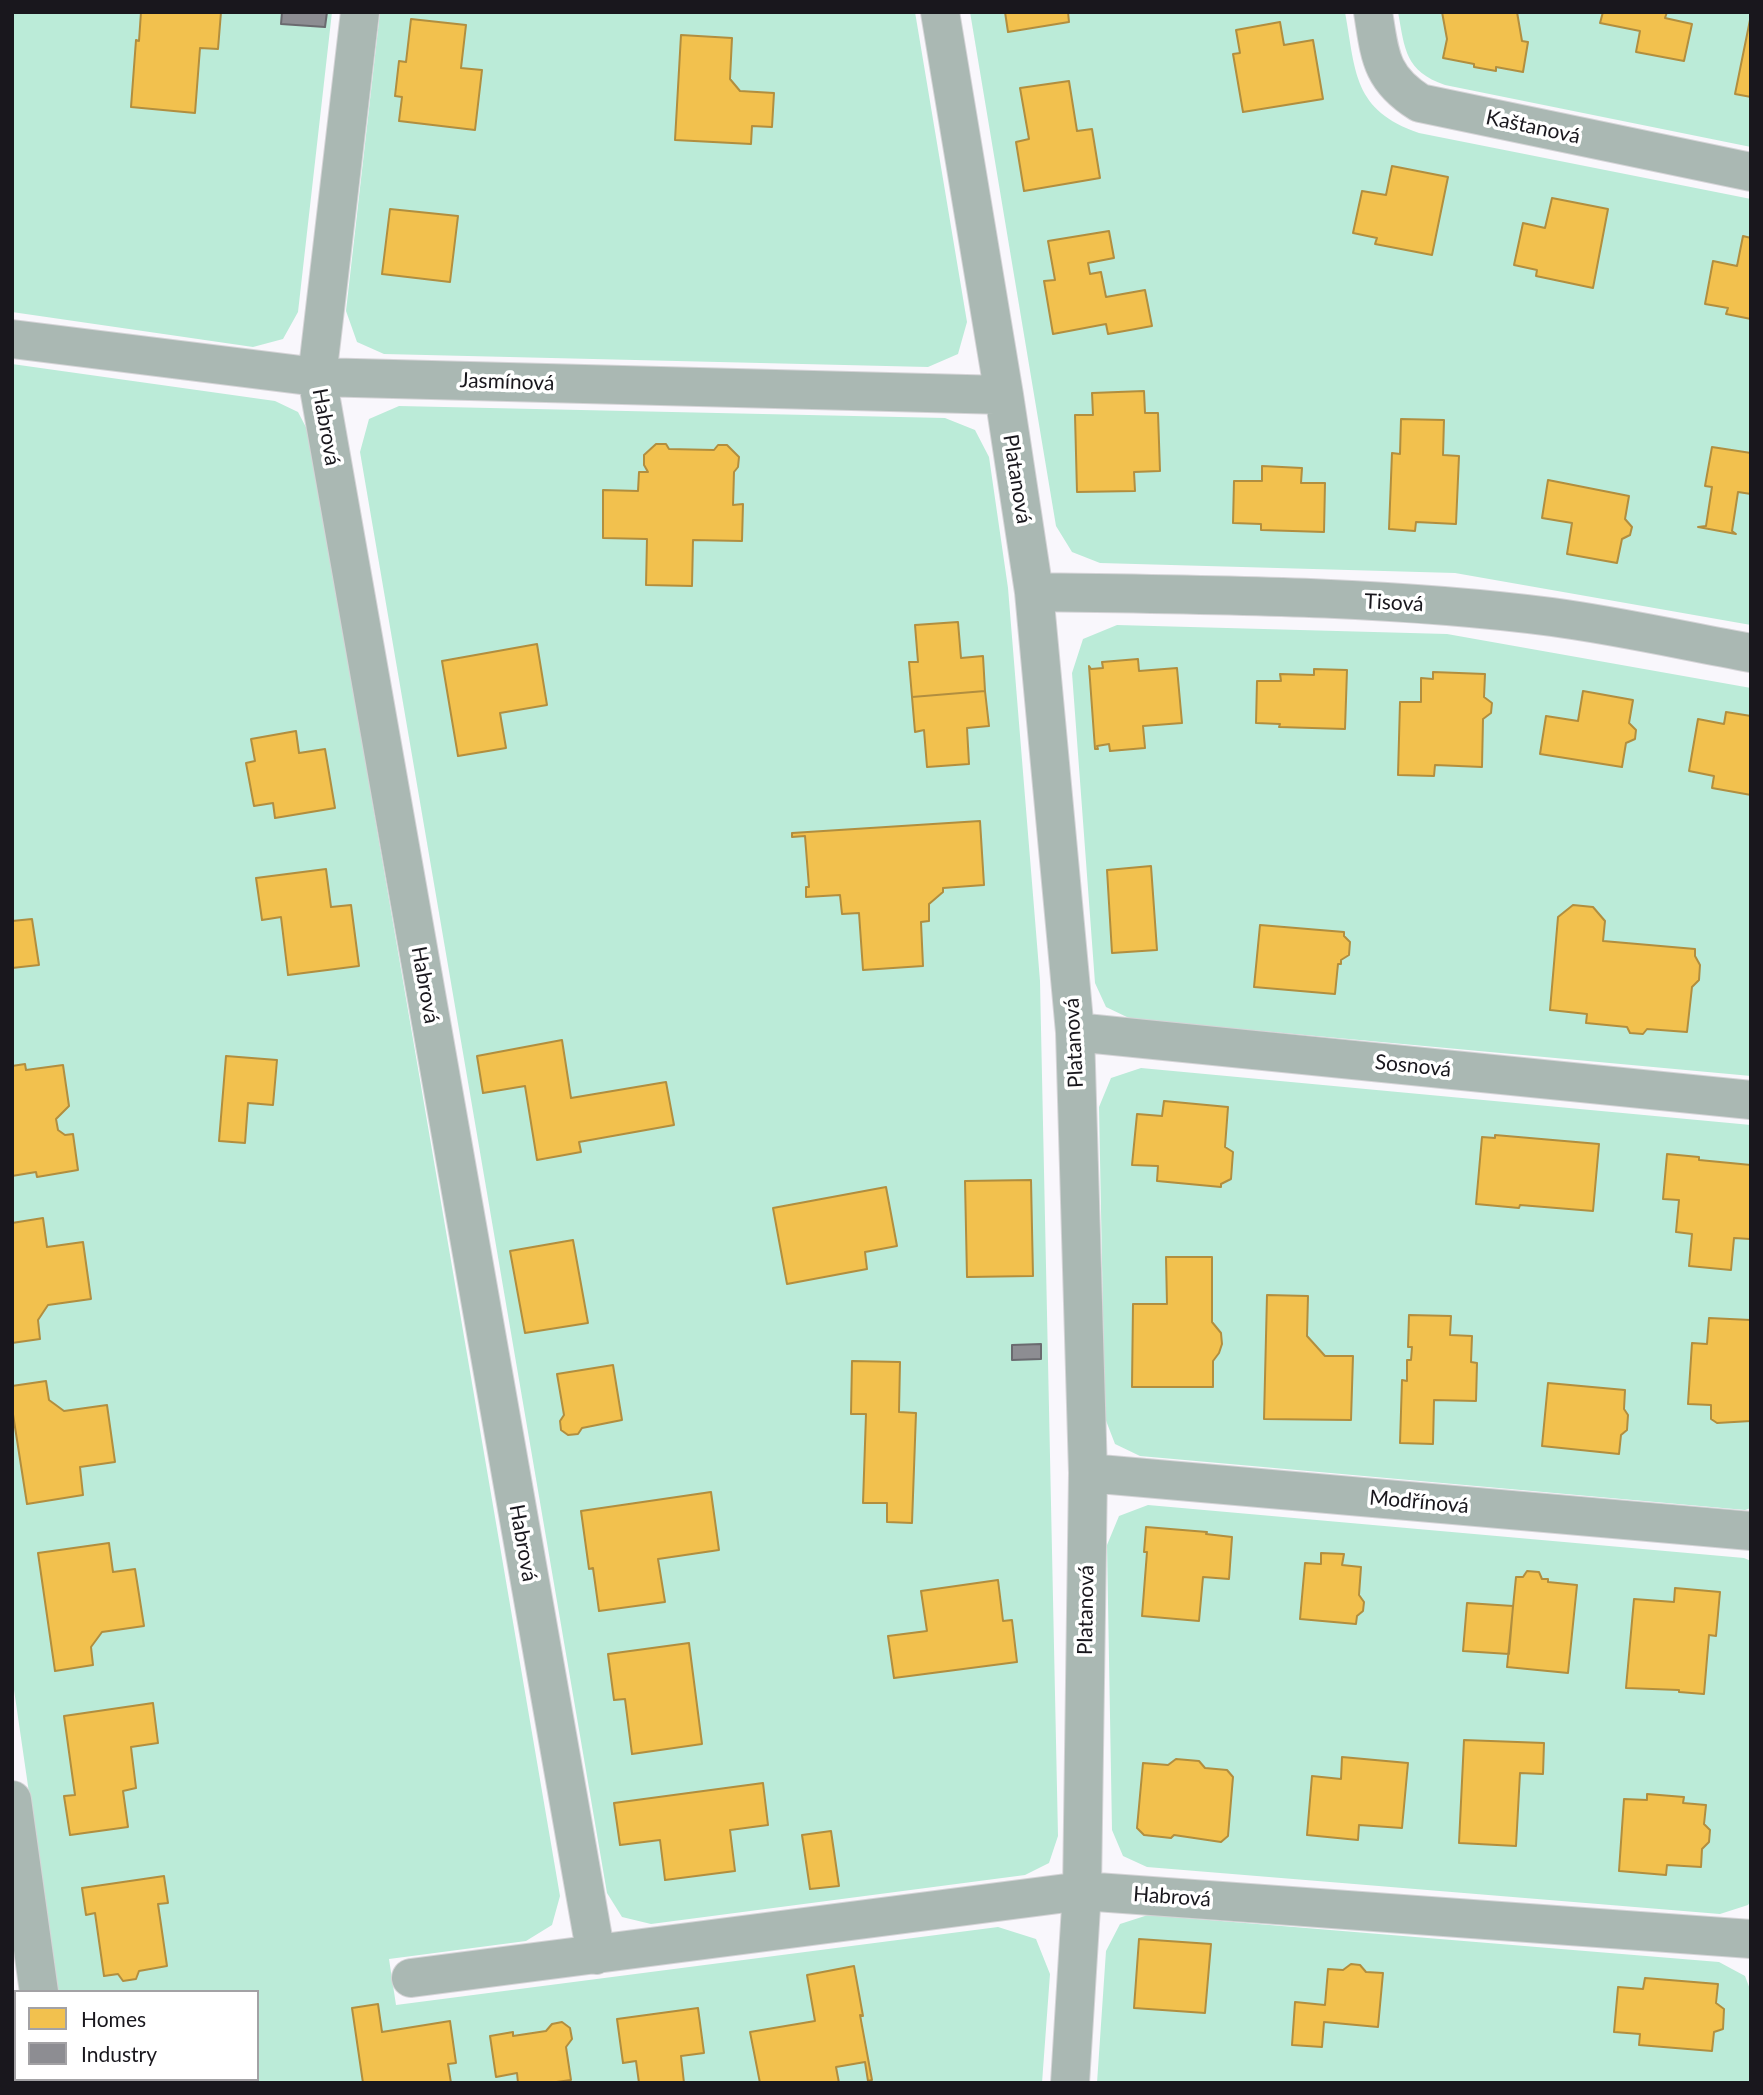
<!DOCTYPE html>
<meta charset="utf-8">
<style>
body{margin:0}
#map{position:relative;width:1763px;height:2095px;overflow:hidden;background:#f9f7fc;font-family:Lato,sans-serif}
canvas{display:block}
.frame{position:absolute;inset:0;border:14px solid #19171d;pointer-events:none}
.legend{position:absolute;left:14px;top:1990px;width:245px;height:91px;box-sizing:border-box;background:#fff;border:2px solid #a3a2a5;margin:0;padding:9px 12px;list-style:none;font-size:21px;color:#19171d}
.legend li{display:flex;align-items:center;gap:14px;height:35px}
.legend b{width:35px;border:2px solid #a3a2a5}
</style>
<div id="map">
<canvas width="1763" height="2095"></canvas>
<div class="frame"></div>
<ul class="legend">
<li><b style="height:19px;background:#f2c14e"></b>Homes</li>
<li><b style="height:19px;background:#8d8d92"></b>Industry</li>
</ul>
</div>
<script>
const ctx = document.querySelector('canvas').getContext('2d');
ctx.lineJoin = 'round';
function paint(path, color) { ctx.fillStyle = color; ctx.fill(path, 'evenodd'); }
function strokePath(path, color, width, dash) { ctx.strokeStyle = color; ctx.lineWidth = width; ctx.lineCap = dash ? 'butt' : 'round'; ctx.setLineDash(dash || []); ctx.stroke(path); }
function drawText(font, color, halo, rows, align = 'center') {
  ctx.font = font + ' Lato,sans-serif'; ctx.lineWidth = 7; ctx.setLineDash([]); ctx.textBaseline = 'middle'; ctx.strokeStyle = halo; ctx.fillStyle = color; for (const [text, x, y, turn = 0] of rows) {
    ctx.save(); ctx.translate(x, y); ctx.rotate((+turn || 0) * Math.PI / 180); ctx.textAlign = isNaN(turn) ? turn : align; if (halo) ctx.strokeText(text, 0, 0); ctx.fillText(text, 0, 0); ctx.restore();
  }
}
const green = new Path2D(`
 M 12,12 L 332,12 L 298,312 L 283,339 L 253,347 L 12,312 Z
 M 380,12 L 915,12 L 967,322 L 958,354 L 928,367 L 384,354 L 357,342 L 346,311 Z
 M 970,12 L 1345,12 C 1356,73 1353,110 1419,133 L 1751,199 L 1751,625 L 1455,573 L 1100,563 L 1072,552 L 1056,526 Z
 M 1398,12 L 1751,12 L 1751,147 L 1445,85 C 1405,71 1405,50 1398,12 Z
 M 12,364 L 275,401 L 298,412 L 309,433 L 560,1896 L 552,1925 L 526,1941 L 389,1959 L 396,2005 L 998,1927 L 1036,1939 L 1050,1974 L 1042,2083 L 71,2083 L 71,2079 L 257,2079 L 257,1992 L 58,1992 L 12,1676 Z
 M 399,406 L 945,418 L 975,430 L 989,457 L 1008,588 L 1040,981 L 1058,1836 L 1049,1863 L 1025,1875 L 651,1924 L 622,1917 L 607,1893 L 360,452 L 369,419 ZM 1041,1344 L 1041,1359 L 1012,1360 L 1012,1345 Z
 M 1117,625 L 1447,634 L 1751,688 L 1751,1076 L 1131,1019 L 1106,1007 L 1095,983 L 1072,673 L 1083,639 Z
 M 1141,1068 L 1751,1125 L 1751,1508 L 1745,1510 L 1140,1456 L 1115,1444 L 1105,1418 L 1099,1107 L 1111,1078 Z
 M 1148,1505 L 1744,1558 L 1751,1561 L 1751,1900 L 1748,1905 L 1720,1914 L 1147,1867 L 1123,1856 L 1112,1830 L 1107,1545 L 1119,1516 Z
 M 1148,1915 L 1719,1962 L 1745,1976 L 1751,1992 L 1750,2083 L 1097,2083 L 1106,1951 L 1120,1924 Z
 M 12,2018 L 16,2041 L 16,2079 L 22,2079 L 22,2083 L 12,2083 Z`);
const homes = new Path2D(`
 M 141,12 L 221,12 L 218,49 L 200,48 L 195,113 L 131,107 L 136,40 L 139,41 Z
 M 1005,12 L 1068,12 L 1069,22 L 1008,32 Z
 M 1442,12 L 1517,12 L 1522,41 L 1528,42 L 1523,72 L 1496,67 L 1496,71 L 1474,67 L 1474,64 L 1443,58 L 1447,39 Z
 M 1603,12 L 1667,12 L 1665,18 L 1692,24 L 1684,61 L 1636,52 L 1640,31 L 1600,23 Z
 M 1751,15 L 1751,97 L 1735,94 Z
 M 411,19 L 466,25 L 461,68 L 482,70 L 475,130 L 399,121 L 402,97 L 395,96 L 399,61 L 406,62 Z
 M 1280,22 L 1284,45 L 1313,40 L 1323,99 L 1243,112 L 1233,54 L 1240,53 L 1236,30 Z
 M 681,35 L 732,38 L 730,79 L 740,91 L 774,93 L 772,127 L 752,126 L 751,144 L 675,140 Z
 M 1069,81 L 1077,131 L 1092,129 L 1100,178 L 1024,191 L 1016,142 L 1029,139 L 1020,88 Z
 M 1392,166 L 1448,177 L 1432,255 L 1375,244 L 1377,238 L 1353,233 L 1362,191 L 1386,195 Z
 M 1552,198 L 1608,209 L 1593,288 L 1536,276 L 1537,270 L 1514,265 L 1523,223 L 1545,228 Z
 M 390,209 L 458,216 L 450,282 L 382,274 Z
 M 1109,231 L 1114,258 L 1088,263 L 1090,274 L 1101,272 L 1106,297 L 1145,290 L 1152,326 L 1108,334 L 1106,324 L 1053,334 L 1044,281 L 1055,280 L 1048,241 Z
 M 1743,236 L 1751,238 L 1751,319 L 1726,314 L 1728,308 L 1705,304 L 1713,261 L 1737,266 Z
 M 1144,391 L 1145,413 L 1158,413 L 1160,471 L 1134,472 L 1135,491 L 1077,492 L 1075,415 L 1093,415 L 1092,393 Z
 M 1401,419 L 1444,420 L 1443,455 L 1459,456 L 1456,524 L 1416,522 L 1415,531 L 1389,529 L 1392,453 L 1400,454 Z
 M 656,444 L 666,444 L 669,449 L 714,450 L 718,445 L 727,445 L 739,457 L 738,467 L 734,472 L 733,505 L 743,504 L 742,541 L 693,540 L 692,586 L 646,585 L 647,539 L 603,538 L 603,490 L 638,491 L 639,472 L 648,472 L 644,465 L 644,455 Z
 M 1712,447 L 1751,453 L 1751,494 L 1738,492 L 1732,531 L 1736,534 L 1698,527 L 1706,526 L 1712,487 L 1705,486 Z
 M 1262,466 L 1302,468 L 1301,483 L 1325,483 L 1324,532 L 1261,530 L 1261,524 L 1233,523 L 1234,481 L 1262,481 Z
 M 1548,480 L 1629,496 L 1625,519 L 1632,527 L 1630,535 L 1622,539 L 1617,563 L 1567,554 L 1572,523 L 1542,518 Z
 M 958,622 L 961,658 L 983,656 L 985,691 L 912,697 L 909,662 L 918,662 L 915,625 Z
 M 537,644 L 547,705 L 500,713 L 506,748 L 458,756 L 442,661 Z
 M 1138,659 L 1139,671 L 1177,668 L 1182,723 L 1143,726 L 1145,748 L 1110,751 L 1109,744 L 1097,746 L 1098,749 L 1095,749 L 1089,666 L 1091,669 L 1103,668 L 1102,662 Z
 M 1314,669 L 1347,670 L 1345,729 L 1279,727 L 1280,724 L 1256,723 L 1257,681 L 1281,681 L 1280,674 L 1314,675 Z
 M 1433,672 L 1485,674 L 1484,697 L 1492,703 L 1491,713 L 1483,719 L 1482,767 L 1435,765 L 1434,776 L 1398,775 L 1400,702 L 1421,702 L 1421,678 L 1433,679 Z
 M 985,691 L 989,726 L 967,728 L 969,764 L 927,767 L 924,730 L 915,732 L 912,697 Z
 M 1583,691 L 1633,700 L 1629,723 L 1636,730 L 1635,739 L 1626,743 L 1622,767 L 1540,754 L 1546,716 L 1578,721 Z
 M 1726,712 L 1751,716 L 1751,795 L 1712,788 L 1714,776 L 1689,771 L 1698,719 L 1724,724 Z
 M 296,731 L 299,753 L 325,749 L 335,808 L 275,818 L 273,803 L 254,806 L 246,763 L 255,761 L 251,739 Z
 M 980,821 L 984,885 L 943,888 L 943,892 L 929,904 L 929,921 L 921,922 L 923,966 L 863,970 L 859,913 L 842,914 L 840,895 L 806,897 L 806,887 L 809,887 L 805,836 L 792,837 L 792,833 Z
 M 1151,866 L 1157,950 L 1112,953 L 1107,870 Z
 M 326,869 L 331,907 L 351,905 L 359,966 L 288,975 L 281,917 L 262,920 L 256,878 Z
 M 1573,905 L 1593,907 L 1605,921 L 1603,941 L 1695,949 L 1695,956 L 1700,965 L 1699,980 L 1692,987 L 1687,1032 L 1647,1029 L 1643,1034 L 1630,1033 L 1627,1027 L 1586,1023 L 1587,1014 L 1550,1010 L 1558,917 Z
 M 32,919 L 39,965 L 12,968 L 12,921 Z
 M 1260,925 L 1344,932 L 1344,936 L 1350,942 L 1349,955 L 1341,960 L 1341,964 L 1338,964 L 1335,994 L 1254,987 Z
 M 562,1040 L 571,1098 L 666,1082 L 674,1125 L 579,1142 L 581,1152 L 537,1160 L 525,1086 L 483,1093 L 477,1056 Z
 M 226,1056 L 277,1060 L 273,1105 L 248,1103 L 245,1143 L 219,1141 Z
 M 25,1064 L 26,1070 L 63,1065 L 69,1106 L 56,1119 L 58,1130 L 65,1135 L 73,1134 L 78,1170 L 37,1177 L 36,1172 L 12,1176 L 12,1066 Z
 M 1164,1101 L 1228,1107 L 1225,1147 L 1233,1152 L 1231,1179 L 1221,1184 L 1221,1187 L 1157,1181 L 1158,1166 L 1132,1165 L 1137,1114 L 1162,1116 Z
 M 1495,1135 L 1599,1144 L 1593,1211 L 1520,1205 L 1519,1208 L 1476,1204 L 1482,1137 L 1495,1138 Z
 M 1667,1154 L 1699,1157 L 1699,1160 L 1751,1165 L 1750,1239 L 1734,1238 L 1731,1270 L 1689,1266 L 1692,1234 L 1676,1232 L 1679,1200 L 1663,1199 Z
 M 1031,1180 L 1033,1276 L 967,1277 L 965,1181 Z
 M 886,1187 L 897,1246 L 865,1252 L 867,1269 L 787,1284 L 773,1208 Z
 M 43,1218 L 47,1247 L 83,1242 L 91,1299 L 48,1305 L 38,1320 L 40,1339 L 12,1343 L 12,1223 Z
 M 573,1240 L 588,1323 L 525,1333 L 510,1251 Z
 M 1166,1257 L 1212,1257 L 1212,1322 L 1221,1333 L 1222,1344 L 1219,1353 L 1213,1361 L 1213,1387 L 1132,1387 L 1133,1304 L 1167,1304 Z
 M 1267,1295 L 1308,1296 L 1307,1336 L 1325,1356 L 1353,1356 L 1351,1420 L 1264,1419 Z
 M 1409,1315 L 1451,1316 L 1450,1335 L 1472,1336 L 1471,1362 L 1477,1363 L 1476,1401 L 1434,1400 L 1433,1444 L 1400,1443 L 1402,1380 L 1407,1381 L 1407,1360 L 1411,1360 L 1412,1347 L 1408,1347 Z
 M 1709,1318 L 1751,1320 L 1751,1421 L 1717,1423 L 1711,1419 L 1711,1405 L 1688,1404 L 1692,1343 L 1707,1344 Z
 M 852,1361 L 900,1362 L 899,1412 L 916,1413 L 912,1523 L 887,1522 L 887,1503 L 863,1503 L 866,1414 L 851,1414 Z
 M 613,1365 L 622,1420 L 582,1428 L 578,1434 L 568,1435 L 561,1430 L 560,1421 L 564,1415 L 557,1374 Z
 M 46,1381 L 49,1400 L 64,1411 L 107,1405 L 115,1462 L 80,1467 L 83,1495 L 27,1504 L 12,1408 L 12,1386 Z
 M 1548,1383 L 1625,1390 L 1624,1409 L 1628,1415 L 1627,1430 L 1621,1435 L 1619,1454 L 1542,1446 Z
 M 711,1492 L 719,1550 L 658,1559 L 665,1602 L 599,1611 L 593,1568 L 589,1569 L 581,1511 Z
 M 1146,1527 L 1207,1532 L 1206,1534 L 1232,1537 L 1229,1579 L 1203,1577 L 1199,1621 L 1142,1616 L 1147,1552 L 1144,1552 Z
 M 109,1543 L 113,1572 L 135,1569 L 144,1626 L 102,1632 L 91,1647 L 93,1665 L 55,1671 L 38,1553 Z
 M 1321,1553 L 1344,1554 L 1342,1565 L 1361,1567 L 1359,1595 L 1364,1602 L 1363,1611 L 1357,1616 L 1356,1624 L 1300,1619 L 1305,1563 L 1321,1564 Z
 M 1527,1571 L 1539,1572 L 1542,1579 L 1548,1579 L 1548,1582 L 1577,1585 L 1568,1673 L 1507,1667 L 1516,1577 L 1523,1577 Z
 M 998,1580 L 1003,1621 L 1012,1620 L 1017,1662 L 894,1678 L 888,1636 L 927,1631 L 921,1591 Z
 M 1675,1588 L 1720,1592 L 1716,1636 L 1709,1635 L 1704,1694 L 1679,1692 L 1679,1690 L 1626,1688 L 1634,1599 L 1674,1602 Z
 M 1467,1603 L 1513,1606 L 1509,1654 L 1463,1651 Z
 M 689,1643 L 702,1744 L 632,1754 L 625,1699 L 614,1700 L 608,1654 Z
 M 153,1703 L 158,1743 L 131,1747 L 136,1788 L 123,1791 L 128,1827 L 70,1835 L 64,1796 L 75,1795 L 64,1716 Z
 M 1464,1740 L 1544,1743 L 1543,1774 L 1520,1773 L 1516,1846 L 1459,1843 Z
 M 1342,1757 L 1408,1763 L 1402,1828 L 1359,1825 L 1358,1840 L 1307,1835 L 1312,1776 L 1341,1779 Z
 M 1176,1759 L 1199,1761 L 1205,1768 L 1227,1770 L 1233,1777 L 1228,1836 L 1221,1842 L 1174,1835 L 1171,1838 L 1144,1835 L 1137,1828 L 1143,1763 L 1168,1765 Z
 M 763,1783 L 768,1825 L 730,1830 L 735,1871 L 665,1880 L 660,1840 L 620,1845 L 614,1803 Z
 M 1647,1794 L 1684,1797 L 1683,1803 L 1706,1805 L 1704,1824 L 1710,1830 L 1709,1842 L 1702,1849 L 1701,1867 L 1667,1865 L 1666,1875 L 1619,1871 L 1624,1799 L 1647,1800 Z
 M 831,1831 L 839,1886 L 810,1889 L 802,1835 Z
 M 164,1876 L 168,1903 L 158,1904 L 167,1966 L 139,1971 L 136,1979 L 123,1981 L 118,1974 L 104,1976 L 95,1913 L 86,1915 L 82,1888 Z
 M 1139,1939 L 1211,1944 L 1205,2013 L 1134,2008 Z
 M 1351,1964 L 1360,1965 L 1366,1972 L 1383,1973 L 1378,2027 L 1324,2022 L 1322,2047 L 1292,2045 L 1295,2002 L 1325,2005 L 1328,1969 L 1343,1970 Z
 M 854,1966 L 863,2016 L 860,2015 L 872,2080 L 868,2081 L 865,2062 L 836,2067 L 839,2083 L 760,2083 L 750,2032 L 815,2021 L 807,1975 Z
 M 1645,1978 L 1718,1984 L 1716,2003 L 1724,2009 L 1723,2029 L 1714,2032 L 1712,2051 L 1639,2045 L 1640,2034 L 1614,2032 L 1618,1987 L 1643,1989 Z
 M 378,2004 L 382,2032 L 450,2021 L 456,2063 L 448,2064 L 451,2083 L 363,2083 L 352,2008 Z
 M 698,2008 L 704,2053 L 681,2056 L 684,2083 L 639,2083 L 636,2061 L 623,2063 L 617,2019 Z
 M 562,2022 L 570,2028 L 572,2039 L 566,2047 L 571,2080 L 549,2083 L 518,2083 L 517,2073 L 496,2077 L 490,2036 L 513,2032 L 513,2036 L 546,2031 L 552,2024 Z
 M 122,2079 L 230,2079 L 203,2083 L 122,2083 Z`);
const industry = new Path2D(`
 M 282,12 L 327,12 L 325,27 L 281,24 Z
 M 1041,1344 L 1041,1359 L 1012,1360 L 1012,1345 Z`);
const minor = new Path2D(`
 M 360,12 L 317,377 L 596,1955
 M 940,12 L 1004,395 L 1034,592 L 1075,1032 L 1088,1473 L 1082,1891 L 1070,2083
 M 1373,12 C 1380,55 1380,78 1420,103 L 1751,172
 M 12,339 L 317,377 L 1004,395
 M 1034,592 C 1206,595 1381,595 1552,617 C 1619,626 1685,641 1751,653
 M 1075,1032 L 1751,1100
 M 1088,1473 L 1751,1531
 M 12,1800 L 39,1992
 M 411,1978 L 1082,1891 L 1751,1939
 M 51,2079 L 52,2083`);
const streetNames = [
 ["Kaštanová",1533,127,12],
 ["Jasmínová",507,382,2],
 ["Habrová",326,427,80],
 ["Platanová",1017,479,81],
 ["Tisová",1394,603,3],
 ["Habrová",425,985,80],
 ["Platanová",1074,1043,-93],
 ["Sosnová",1413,1066,6],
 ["Modřínová",1419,1502,5],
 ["Habrová",523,1543,80],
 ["Platanová",1086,1610,-89],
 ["Habrová",1172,1897,4]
];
paint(green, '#bbebd8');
paint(homes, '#f2c14e');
strokePath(homes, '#b18e3f', 2);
paint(industry, '#8d8d92');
strokePath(industry, '#6a6a6f', 2);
strokePath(minor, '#d5d4d7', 40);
strokePath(minor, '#aab8b3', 38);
drawText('21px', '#19171d', '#fff', streetNames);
</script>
